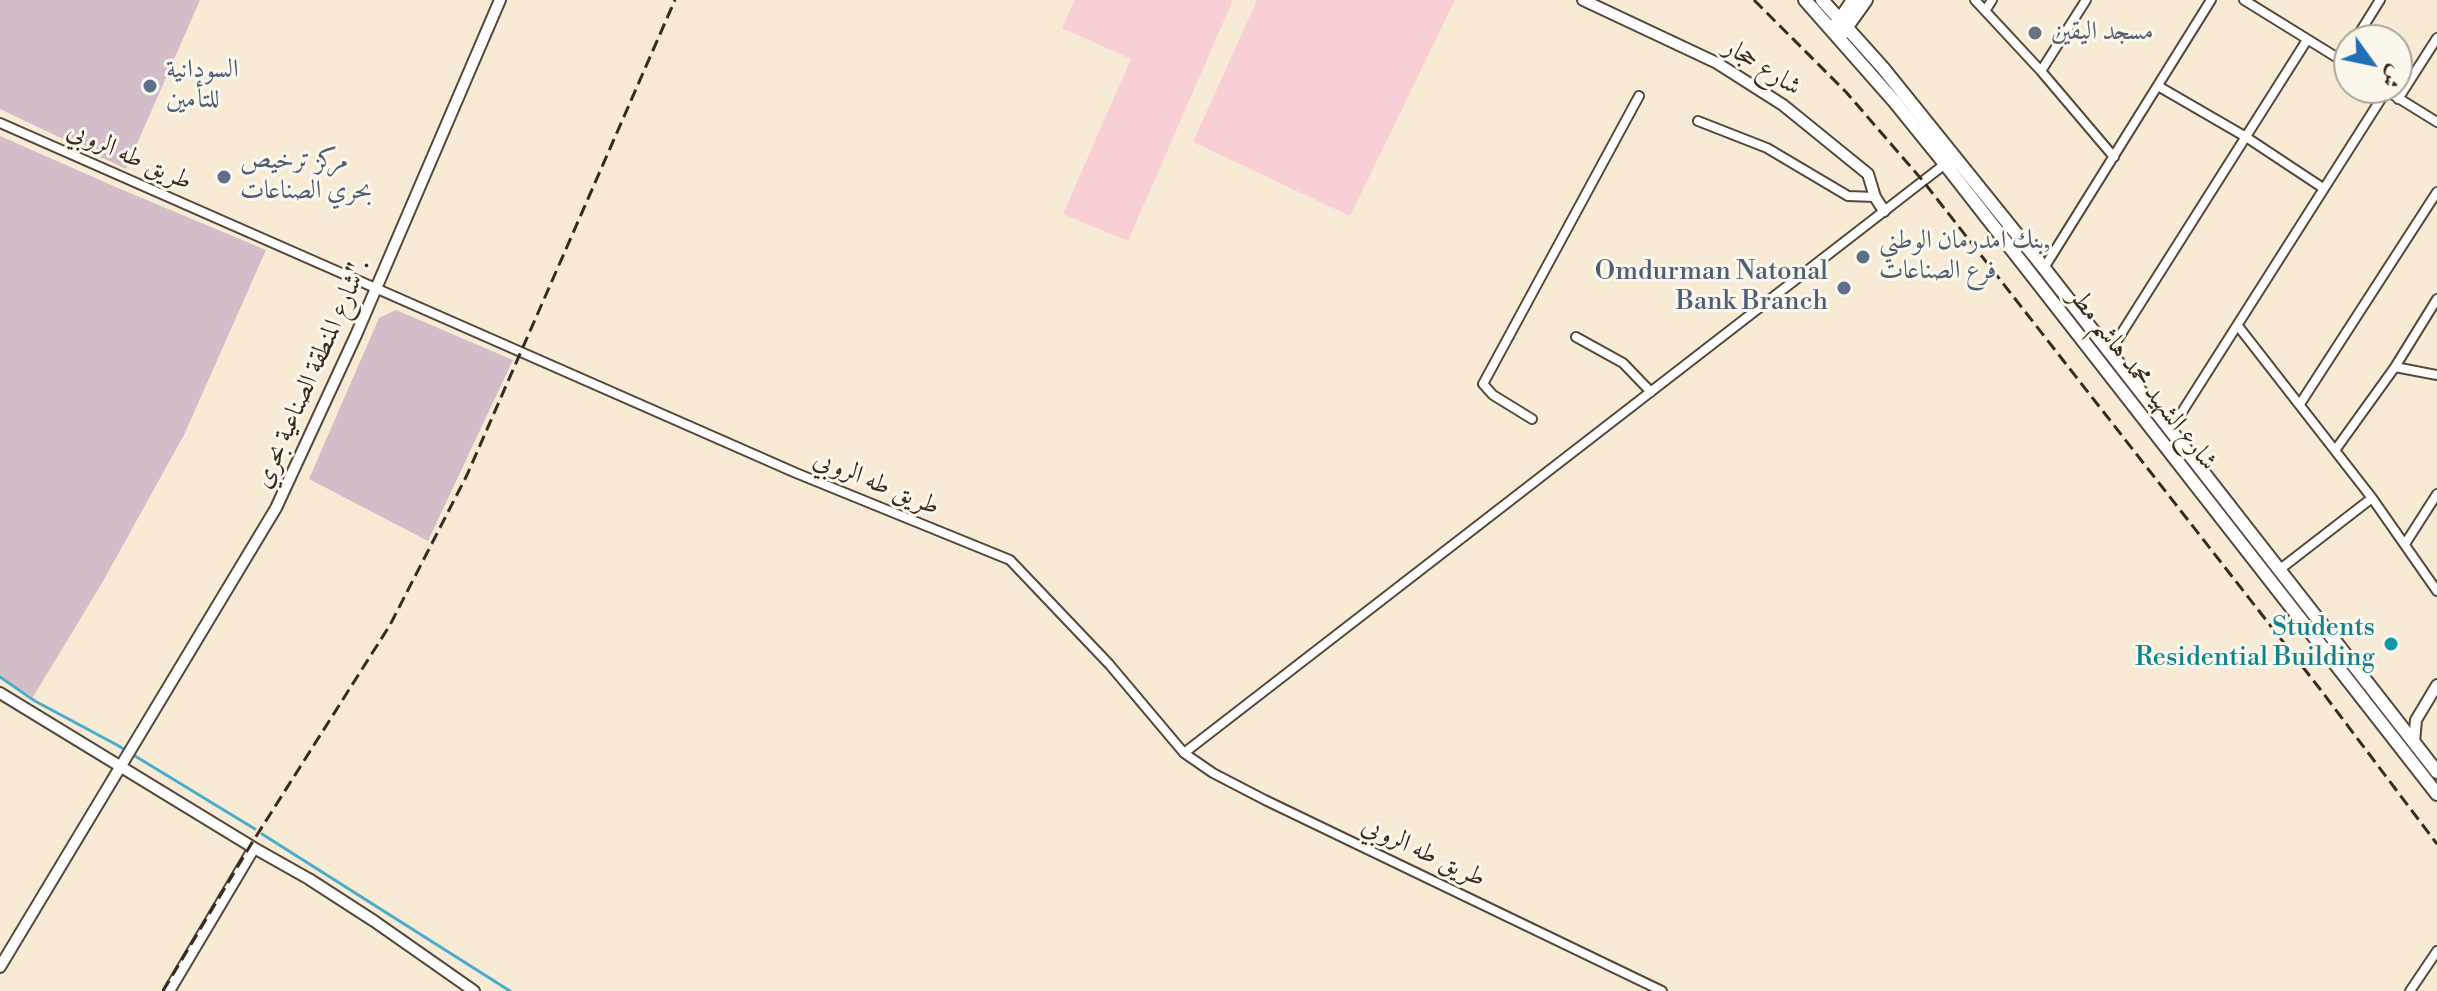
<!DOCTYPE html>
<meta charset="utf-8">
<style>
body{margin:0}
#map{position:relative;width:2437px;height:991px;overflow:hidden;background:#f7ebd6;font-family:"Libre Bodoni",Amiri,serif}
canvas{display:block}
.north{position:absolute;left:2333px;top:24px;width:80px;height:80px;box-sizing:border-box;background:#fbf7ec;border:2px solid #aea59a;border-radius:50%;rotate:123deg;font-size:22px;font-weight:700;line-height:32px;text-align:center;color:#3b2a1e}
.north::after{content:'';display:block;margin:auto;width:28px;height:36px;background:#1f6fb2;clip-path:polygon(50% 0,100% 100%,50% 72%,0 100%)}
</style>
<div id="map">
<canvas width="2437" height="991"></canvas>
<div class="north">ش</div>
</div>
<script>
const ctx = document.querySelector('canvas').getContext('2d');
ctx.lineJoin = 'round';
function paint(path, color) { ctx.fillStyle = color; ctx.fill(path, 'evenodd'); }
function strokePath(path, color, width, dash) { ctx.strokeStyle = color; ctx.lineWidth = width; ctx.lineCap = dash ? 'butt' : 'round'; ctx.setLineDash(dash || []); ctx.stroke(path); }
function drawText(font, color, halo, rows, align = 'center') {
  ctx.font = font + ' "Libre Bodoni",Amiri,serif'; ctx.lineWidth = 6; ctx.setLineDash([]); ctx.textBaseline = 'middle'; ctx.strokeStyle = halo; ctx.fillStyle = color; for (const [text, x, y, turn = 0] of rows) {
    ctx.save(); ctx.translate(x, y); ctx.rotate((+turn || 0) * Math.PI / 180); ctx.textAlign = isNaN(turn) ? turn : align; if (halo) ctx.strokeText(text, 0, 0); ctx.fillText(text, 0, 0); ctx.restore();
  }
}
const built = new Path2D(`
 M 1075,0 L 1233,0 L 1128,241 L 1063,214 L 1131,59 L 1062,28 Z
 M 1257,0 L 1455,0 L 1350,216 L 1193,142 Z`);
const industrial = new Path2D(`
 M 0,0 L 200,0 L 126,169 L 0,109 Z
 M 0,136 L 118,188 L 266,250 L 184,435 L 102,583 L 33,697 L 0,676 Z
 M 396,310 L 513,360 L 428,541 L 309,479 L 379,318 Z`);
const stream = new Path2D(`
 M 0,677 L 35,701 L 117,745 L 255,829
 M 262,834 L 510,991`);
const minor = new Path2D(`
 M 1975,0 L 2041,71 L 2114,157
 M 2244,0 L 2349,65
 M 1985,11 L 1992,0
 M 2355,40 L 2380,0
 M 2041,71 L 2086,0
 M 2158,86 L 2246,137 L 2323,188
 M 2382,88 L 2437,122
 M 2398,99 L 2437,38
 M 1698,121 L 1767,148 L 1848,196 L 1875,197
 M 0,123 L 796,473 L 1010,560 L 1109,664 L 1184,753 L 1213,773 L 1265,800 L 1662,991
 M 2044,268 L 2211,0
 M 2238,326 L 2372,498 L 2437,591
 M 1576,337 L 1623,363 L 1651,392
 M 2109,353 L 2307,40
 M 2395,367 L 2437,375
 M 2300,404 L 2437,192
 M 1532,419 L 1493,395 L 1483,384 L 1639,96
 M 2166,426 L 2182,412 L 2386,91
 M 2336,449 L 2395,367 L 2437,299
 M 2405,544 L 2437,494
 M 2279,570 L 2372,498
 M 1184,753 L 1945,164
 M 2410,991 L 2437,951`);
const tertiary = new Path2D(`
 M 1583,0 L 1717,63 L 1783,105 L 1868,174 L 1875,197 L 1884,211
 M 0,693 L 254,848 L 309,879 L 374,921 L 474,991
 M 2414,742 L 2416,720 L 2437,685
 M 0,967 L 276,508 L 356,335 L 500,0
 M 169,991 L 254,848`);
const primary = new Path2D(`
 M 1805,0 L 1894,101 L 1945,164 L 2437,794
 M 1822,0 L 1883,68 L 2044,268 L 2437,772
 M 1834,26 L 1839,21 L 1853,0
 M 1841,35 L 1866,0`);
const rail = new Path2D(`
 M 1754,0 L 1846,92 L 1923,181 L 2320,689 L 2437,844
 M 163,991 L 250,846 L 390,625 L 467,475 L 675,0`);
const markers = [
 [2035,33,8,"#6b7280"],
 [150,86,8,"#5c6f8a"],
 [224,177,8,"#5c6f8a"],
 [1863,257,8,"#5c6f8a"],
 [1844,288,8,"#5c6f8a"],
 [2391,644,8,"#0f9aa8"]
];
const worshipNames = [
 ["مسجد اليقين",2051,33]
];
const streetNames = [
 ["شارع حجار",1762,68,32],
 ["طريق طه الروبي",129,157,24],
 ["شارع المنطقة الصناعية بحري\".",313,374,-66],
 ["شارع الشهيد محمد هاشم مطر",2142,380,52],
 ["طريق طه الروبي",876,484,22],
 ["طريق طه الروبي",1423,853,25]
];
const serviceNames = [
 ["السودانية",166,71],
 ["للتأمين",166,101],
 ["مركز ترخيص",240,162],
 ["بحري الصناعات",240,192],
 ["بنك امدرمان الوطني,",1879,242],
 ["فرع الصناعات",1879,272],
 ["Omdurman Natonal",1828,273,"right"],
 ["Bank Branch",1828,303,"right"]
];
const cultureNames = [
 ["Students",2375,629],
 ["Residential Building",2375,659]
];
paint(built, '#f7cfd5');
paint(industrial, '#d2bdc8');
strokePath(stream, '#49adc9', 3);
strokePath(minor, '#57473a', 12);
strokePath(tertiary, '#57473a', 14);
strokePath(primary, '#57473a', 16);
strokePath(minor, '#fff', 8);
strokePath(tertiary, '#fff', 10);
strokePath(primary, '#fff', 12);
strokePath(rail, '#3b2a1e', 3, [12, 6]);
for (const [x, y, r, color] of markers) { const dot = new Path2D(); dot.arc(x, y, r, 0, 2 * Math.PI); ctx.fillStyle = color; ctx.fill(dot); strokePath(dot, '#fbf7ec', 3); }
drawText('26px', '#5b616d', '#fbf7ec', worshipNames, 'left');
drawText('26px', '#3b2a1e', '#fbf7ec', streetNames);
drawText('26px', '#4e5e75', '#fbf7ec', serviceNames, 'left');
drawText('26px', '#0d838f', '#fbf7ec', cultureNames, 'right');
</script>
